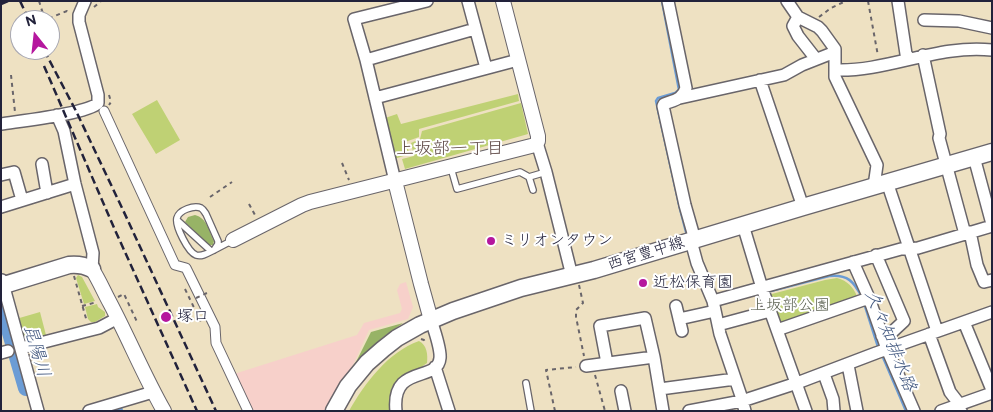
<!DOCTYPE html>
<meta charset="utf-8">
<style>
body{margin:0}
#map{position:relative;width:993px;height:412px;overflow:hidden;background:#eee1c2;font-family:"Balsamiq Sans",sans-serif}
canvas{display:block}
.frame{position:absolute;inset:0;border:2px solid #22223b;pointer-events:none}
.north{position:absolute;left:10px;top:10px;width:50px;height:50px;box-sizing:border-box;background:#fff;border:1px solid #a7a7b1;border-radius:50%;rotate:344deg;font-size:14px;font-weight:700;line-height:20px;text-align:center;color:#22223b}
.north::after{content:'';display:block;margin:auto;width:18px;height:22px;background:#b5179e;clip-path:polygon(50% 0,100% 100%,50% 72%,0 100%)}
</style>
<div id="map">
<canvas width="993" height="412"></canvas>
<div class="frame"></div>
<div class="north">N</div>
</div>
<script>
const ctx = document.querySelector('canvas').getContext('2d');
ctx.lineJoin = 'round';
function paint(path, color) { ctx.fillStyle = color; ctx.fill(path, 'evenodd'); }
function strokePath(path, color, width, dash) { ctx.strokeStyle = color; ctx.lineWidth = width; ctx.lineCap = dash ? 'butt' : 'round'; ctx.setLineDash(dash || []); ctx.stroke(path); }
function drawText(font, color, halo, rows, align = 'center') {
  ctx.font = font + ' "Balsamiq Sans","Klee One",sans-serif'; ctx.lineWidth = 4; ctx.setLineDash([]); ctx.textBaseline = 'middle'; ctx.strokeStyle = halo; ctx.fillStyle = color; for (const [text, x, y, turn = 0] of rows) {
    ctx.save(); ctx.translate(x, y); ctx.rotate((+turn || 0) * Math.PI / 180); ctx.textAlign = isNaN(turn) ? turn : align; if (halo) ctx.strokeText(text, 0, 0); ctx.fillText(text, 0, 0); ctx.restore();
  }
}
const built = new Path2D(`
 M 406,282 L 413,307 L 408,319 L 369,330 L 354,363 L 328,411 L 252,411 L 234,374 L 357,335 L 364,323 L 400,313 L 402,309 L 397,290 L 400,284 Z`);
const green = new Path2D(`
 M 518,94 L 519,101 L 419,129 L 419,137 L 405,142 L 410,154 L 394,159 L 382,119 L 397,114 L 401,124 Z
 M 157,100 L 180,140 L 156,154 L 132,114 Z
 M 521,103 L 528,134 L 405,169 L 402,159 L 414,156 L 411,143 L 420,139 L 422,131 Z
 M 78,275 L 82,277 L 95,301 L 84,304 L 76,278 Z
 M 837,278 C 848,281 853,287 857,296 L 780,327 L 768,295 L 825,280 Z
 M 97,304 L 98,307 L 105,312 L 105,316 L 95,322 L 91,322 L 88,319 L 85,307 Z
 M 40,312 L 47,339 L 27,344 L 22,341 L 16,319 Z
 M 419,341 C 427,345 428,355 427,363 C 404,381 386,373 391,411 L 349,411 C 365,383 388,352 419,341 Z`);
const forest = new Path2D(`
 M 195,215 C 207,218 209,231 214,241 L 213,245 L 209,245 L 185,222 L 188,217 Z
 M 403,323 L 382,338 L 371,348 L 356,364 L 355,364 L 371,332 Z`);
const stream = new Path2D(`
 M 662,1 L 679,90 L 675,93 L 658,98 L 656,101 L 680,209 L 686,232
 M 767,292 L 829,276 C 848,274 854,282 862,297
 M 864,303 L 879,350
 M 882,355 L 906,411`);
const river = new Path2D(`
 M 1,302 L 26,388
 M 112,411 L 115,411`);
const path = new Path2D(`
 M 39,1 L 45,20 L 67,11 L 69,12
 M 868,1 L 878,56
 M 94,7 L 101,1
 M 819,17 L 831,8 L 846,1
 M 11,75 L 15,112
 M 109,95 L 111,102 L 109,105
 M 342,163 L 349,180
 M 210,197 L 232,182
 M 249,204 L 255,215
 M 74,276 L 87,322
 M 579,285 L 583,303 L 576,310 L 576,317 L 584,356
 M 185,289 L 201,322 L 202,321
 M 118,297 L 124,294 L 138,324
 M 82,306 L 97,302
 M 421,339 L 424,340 L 426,344
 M 595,375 L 605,411
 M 555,411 L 546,370 L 576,367`);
const service = new Path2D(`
 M 451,168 L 457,189 L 520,172 L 529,177 L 546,172
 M 529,177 L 533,190
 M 177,220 L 211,251
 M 214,250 L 218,244 L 218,241 L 206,214 C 204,211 203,209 201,208 C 194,205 179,210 177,218 C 175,226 188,252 196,255 C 202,257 208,253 214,250 L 233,240
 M 526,383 L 531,411`);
const pedestrian = new Path2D(`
 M 104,111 L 175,265 L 186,268 L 215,327 L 216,343 L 248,411`);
const minor = new Path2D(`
 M 468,1 L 486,68
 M 668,1 L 686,88 C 682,100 674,100 664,104 L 663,106 L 685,205 L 695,240
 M 787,1 L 798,17 L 818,27 L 822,31 L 835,49 L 835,77 L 877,165 L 874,186
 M 898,1 L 906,54 L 910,59
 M 798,17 L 793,26 L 798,36 L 816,59
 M 924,20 L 959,21 L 992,28
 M 923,55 L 940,134 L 939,138 L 965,234
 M 366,60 L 475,29
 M 835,70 C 888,72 938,44 992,50
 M 760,80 L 803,207
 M 375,98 L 518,60
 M 680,98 L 784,75 L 802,65 L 835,52
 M 57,115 L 64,131 L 75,184 L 93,253 L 92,269
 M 1,124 C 20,121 87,114 98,103 L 98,95 L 79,22 L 79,15 L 85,1
 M 537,143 L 546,172 L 572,276
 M 974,157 L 992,224
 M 42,164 L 47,193
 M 1,175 L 14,172 L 22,200
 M 395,181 L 366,60 L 354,19 L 427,1
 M 887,182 L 937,331
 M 1,207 L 75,184
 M 743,225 L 762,288 L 806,411
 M 970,232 L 977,265 L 984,282 L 992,280
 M 691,241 L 697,263 L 713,301 L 720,334 L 741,396 L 745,411
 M 876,255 L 904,321 L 890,334 L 882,336
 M 853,262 L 869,298 L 887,349 L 914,411
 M 2,280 L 38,411
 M 713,301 L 901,249 L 909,249 L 918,248 L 992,226
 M 676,306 L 682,331
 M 679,319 L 715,311
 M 964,322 L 992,390
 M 718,325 L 770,311
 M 777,330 L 869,298
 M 929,334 L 950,392 L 957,401 L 961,411
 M 21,348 L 87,331 L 99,328 L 118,318
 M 1,353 L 8,351
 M 607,363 L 600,326 L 645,318 L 654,357 L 663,411
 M 848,365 L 857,411
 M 586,366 L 654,357
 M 435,367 L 449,411
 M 824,374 L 833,399 L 834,411
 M 660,389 L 735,379
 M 621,391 L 625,411
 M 89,411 L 153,392
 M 396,411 C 391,363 438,383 440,358 C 441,349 434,329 431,320
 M 689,411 L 742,401 L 797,383 L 876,353 L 992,312
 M 941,411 L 992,393`);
const tertiary = new Path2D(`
 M 395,181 L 421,284 L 431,320
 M 233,240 L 302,205 L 310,202 L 535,145 L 538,141 L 538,136 L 503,1
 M 92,269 C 99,280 104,292 110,303 C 129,339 144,376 164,411`);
const secondary = new Path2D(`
 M 1,286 L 69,265 C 78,264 84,265 92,269
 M 334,411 L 348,386 L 367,363 L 383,349 L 397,338 L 420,325 L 453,311 L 521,288 L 594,270 L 803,207 L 992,152`);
const rail = new Path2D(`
 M 20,1 L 29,20
 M 1,4 L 8,1
 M 44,50 L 76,111 L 123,210 L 216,411
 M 44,66 L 115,230 L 197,411`);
const pathBridge = new Path2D(`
 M 196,298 L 207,293`);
const markers = [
 [491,241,5,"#b5179e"],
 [643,283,5,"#b5179e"],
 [166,317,6,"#b5179e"]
];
const poiNames = [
 ["ミリオンタウン",501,241],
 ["近松保育園",653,283],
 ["塚口",177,317]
];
const streetNames = [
 ["西宮豊中線",646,254,-17]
];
const parkNames = [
 ["上坂部公園",790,306]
];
const neighbourhoodNames = [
 ["上坂部一丁目",450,149]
];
const waterNames = [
 ["久々知排水路",890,341,68],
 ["昆陽川",36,351,74]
];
paint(built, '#f7d0ca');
paint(green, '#bfd174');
paint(forest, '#97b366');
strokePath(stream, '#6b9cd5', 2.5);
strokePath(river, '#6b9cd5', 16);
strokePath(service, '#69656a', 8);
strokePath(pedestrian, '#69656a', 11);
strokePath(minor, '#69656a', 14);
strokePath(tertiary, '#69656a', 16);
strokePath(secondary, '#69656a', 19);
strokePath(path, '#69656a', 2, [4, 4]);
strokePath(service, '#fff', 5.5);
strokePath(pedestrian, '#fff', 9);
strokePath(minor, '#fff', 11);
strokePath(tertiary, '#fff', 14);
strokePath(secondary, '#fff', 16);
strokePath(rail, '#22223b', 2.5, [8, 4]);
strokePath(pathBridge, '#69656a', 2, [4, 4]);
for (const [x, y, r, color] of markers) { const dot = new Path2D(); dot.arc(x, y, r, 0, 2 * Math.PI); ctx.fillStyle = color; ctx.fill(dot); strokePath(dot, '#fff', 2); }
drawText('16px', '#22223b', '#fff', poiNames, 'left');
drawText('16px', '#22223b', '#fff', streetNames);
drawText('16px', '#595f4f', '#fff', parkNames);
drawText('18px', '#604b48', '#fff', neighbourhoodNames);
drawText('italic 18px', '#435980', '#fff', waterNames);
</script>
